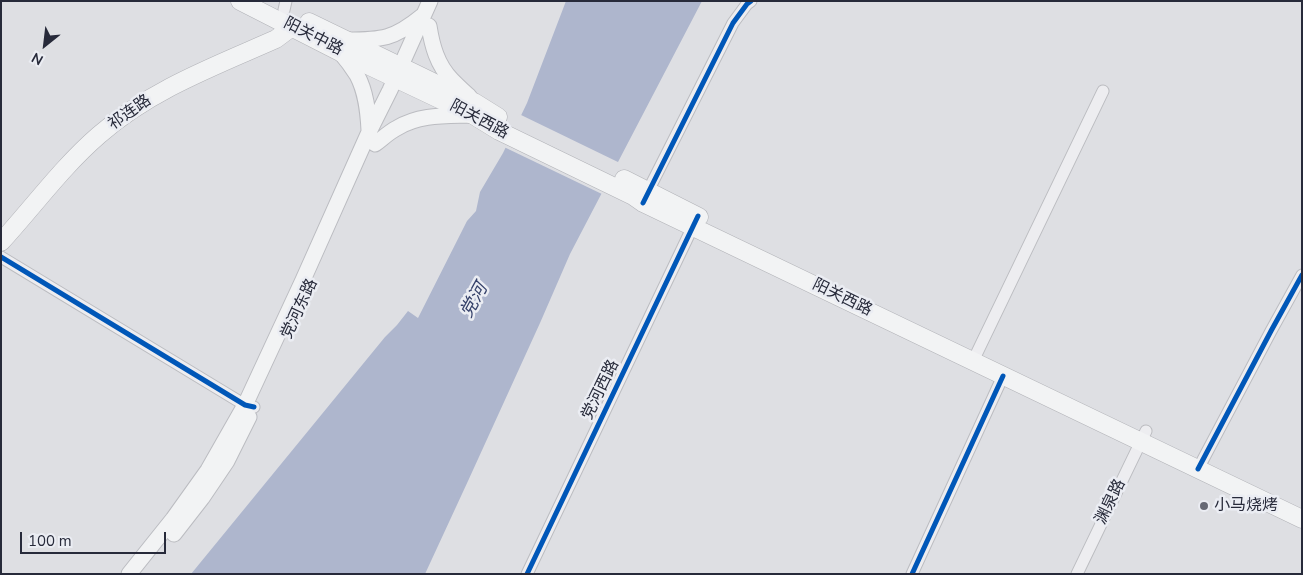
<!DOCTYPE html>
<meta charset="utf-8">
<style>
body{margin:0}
#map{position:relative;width:1303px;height:575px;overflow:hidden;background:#dedfe3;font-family:"Nunito Sans",sans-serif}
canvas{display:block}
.frame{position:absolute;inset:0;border:2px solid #272a3a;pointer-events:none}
.north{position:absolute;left:20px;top:20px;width:50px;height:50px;-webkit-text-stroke:4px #ebedf3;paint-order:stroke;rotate:209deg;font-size:14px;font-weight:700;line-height:20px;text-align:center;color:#272a3a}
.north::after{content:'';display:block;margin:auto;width:18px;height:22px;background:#272a3a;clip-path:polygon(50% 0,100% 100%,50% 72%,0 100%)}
.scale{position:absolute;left:20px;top:532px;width:146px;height:22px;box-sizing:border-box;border:2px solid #272a3a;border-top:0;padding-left:6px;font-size:15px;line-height:18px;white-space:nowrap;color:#272a3a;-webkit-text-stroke:4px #ebedf3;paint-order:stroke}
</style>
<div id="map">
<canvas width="1303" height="575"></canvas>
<div class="frame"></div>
<div class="north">N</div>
<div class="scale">100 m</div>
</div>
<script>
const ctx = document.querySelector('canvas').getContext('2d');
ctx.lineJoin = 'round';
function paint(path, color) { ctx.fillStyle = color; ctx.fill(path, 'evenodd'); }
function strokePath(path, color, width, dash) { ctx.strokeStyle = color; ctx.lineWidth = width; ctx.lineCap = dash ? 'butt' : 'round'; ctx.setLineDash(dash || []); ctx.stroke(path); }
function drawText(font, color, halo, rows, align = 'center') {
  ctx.font = font + ' "Nunito Sans","Noto Sans SC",sans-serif'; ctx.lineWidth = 5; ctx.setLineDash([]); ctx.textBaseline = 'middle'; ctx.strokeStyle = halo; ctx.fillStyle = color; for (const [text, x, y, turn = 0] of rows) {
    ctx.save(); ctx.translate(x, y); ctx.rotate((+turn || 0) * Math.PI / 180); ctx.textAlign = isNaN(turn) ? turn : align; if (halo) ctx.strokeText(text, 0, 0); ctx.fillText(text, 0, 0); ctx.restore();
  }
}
const water = new Path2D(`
 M 566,1 L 702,1 L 570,254 L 540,323 L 468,481 L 425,574 L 191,574 L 385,337 L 397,325 L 408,311 L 418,318 L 467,221 L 476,211 L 480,192 L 503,153 L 527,103 Z`);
const pier = new Path2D(`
 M 519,114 L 620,163 L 604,195 L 504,147 Z`);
const minor = new Path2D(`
 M 284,10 L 286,1
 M 645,197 L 733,23 L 747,4 L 751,1
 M 1,257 L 245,405 L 254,407
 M 973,361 L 1103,91
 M 1198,469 L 1271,331 L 1302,275
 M 527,574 L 695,222
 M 912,574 L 1003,376
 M 1077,574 L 1146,431`);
const major = new Path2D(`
 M 429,26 C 432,45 437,65 452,80 C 457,85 463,91 469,96
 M 347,40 C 382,40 394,39 422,16
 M 340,52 C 346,59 352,67 357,75 C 366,92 368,111 369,130
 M 375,144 C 382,139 389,132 397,128 C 420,114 446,116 473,115
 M 174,534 L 202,498 L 227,461 L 249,417
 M 129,574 L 173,519 L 208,470 L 245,405 L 303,280 L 369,132 L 390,90 L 430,1`);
const highway = new Path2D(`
 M 240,1 L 340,52 L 473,115 L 499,131 L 633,196 L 643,203 L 1302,519
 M 309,22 L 474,102 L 498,117
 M 624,179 L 699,217
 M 1,242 C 34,206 62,167 99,135 C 150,90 215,66 276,39 L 292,27`);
const cycleway = new Path2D(`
 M 643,203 L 733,23 L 747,4 L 751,1
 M 1,257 L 245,405 L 254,407
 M 1198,469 L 1271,331 L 1302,275
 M 527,574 L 698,216
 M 912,574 L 1003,376`);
const markers = [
 [1204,506,5,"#676975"]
];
const streetNames = [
 ["阳关中路",313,37,27],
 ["祁连路",130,113,-35],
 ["阳关西路",479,120,28],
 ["阳关西路",842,298,26],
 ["党河东路",300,309,-65],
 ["党河西路",601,390,-64],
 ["渊泉路",1111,502,-64]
];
const poiNames = [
 ["小马烧烤",1214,506]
];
const waterNames = [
 ["党河",475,301,-61]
];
paint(water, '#aeb6cd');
paint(pier, '#dedfe3');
strokePath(minor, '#bbbcc0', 13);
strokePath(major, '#bbbcc1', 17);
strokePath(highway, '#b1b2b7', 19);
strokePath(minor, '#ededf0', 11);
strokePath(major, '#f2f3f4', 15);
strokePath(highway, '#f2f3f4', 18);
strokePath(cycleway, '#0057b8', 5);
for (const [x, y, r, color] of markers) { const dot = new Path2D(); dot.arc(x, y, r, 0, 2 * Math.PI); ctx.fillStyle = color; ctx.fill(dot); strokePath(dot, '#ebedf3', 2); }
drawText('16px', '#272a3a', '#ebedf3', streetNames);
drawText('16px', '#272a3a', '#ebedf3', poiNames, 'left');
drawText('italic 18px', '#35416a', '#ebedf3', waterNames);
</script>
